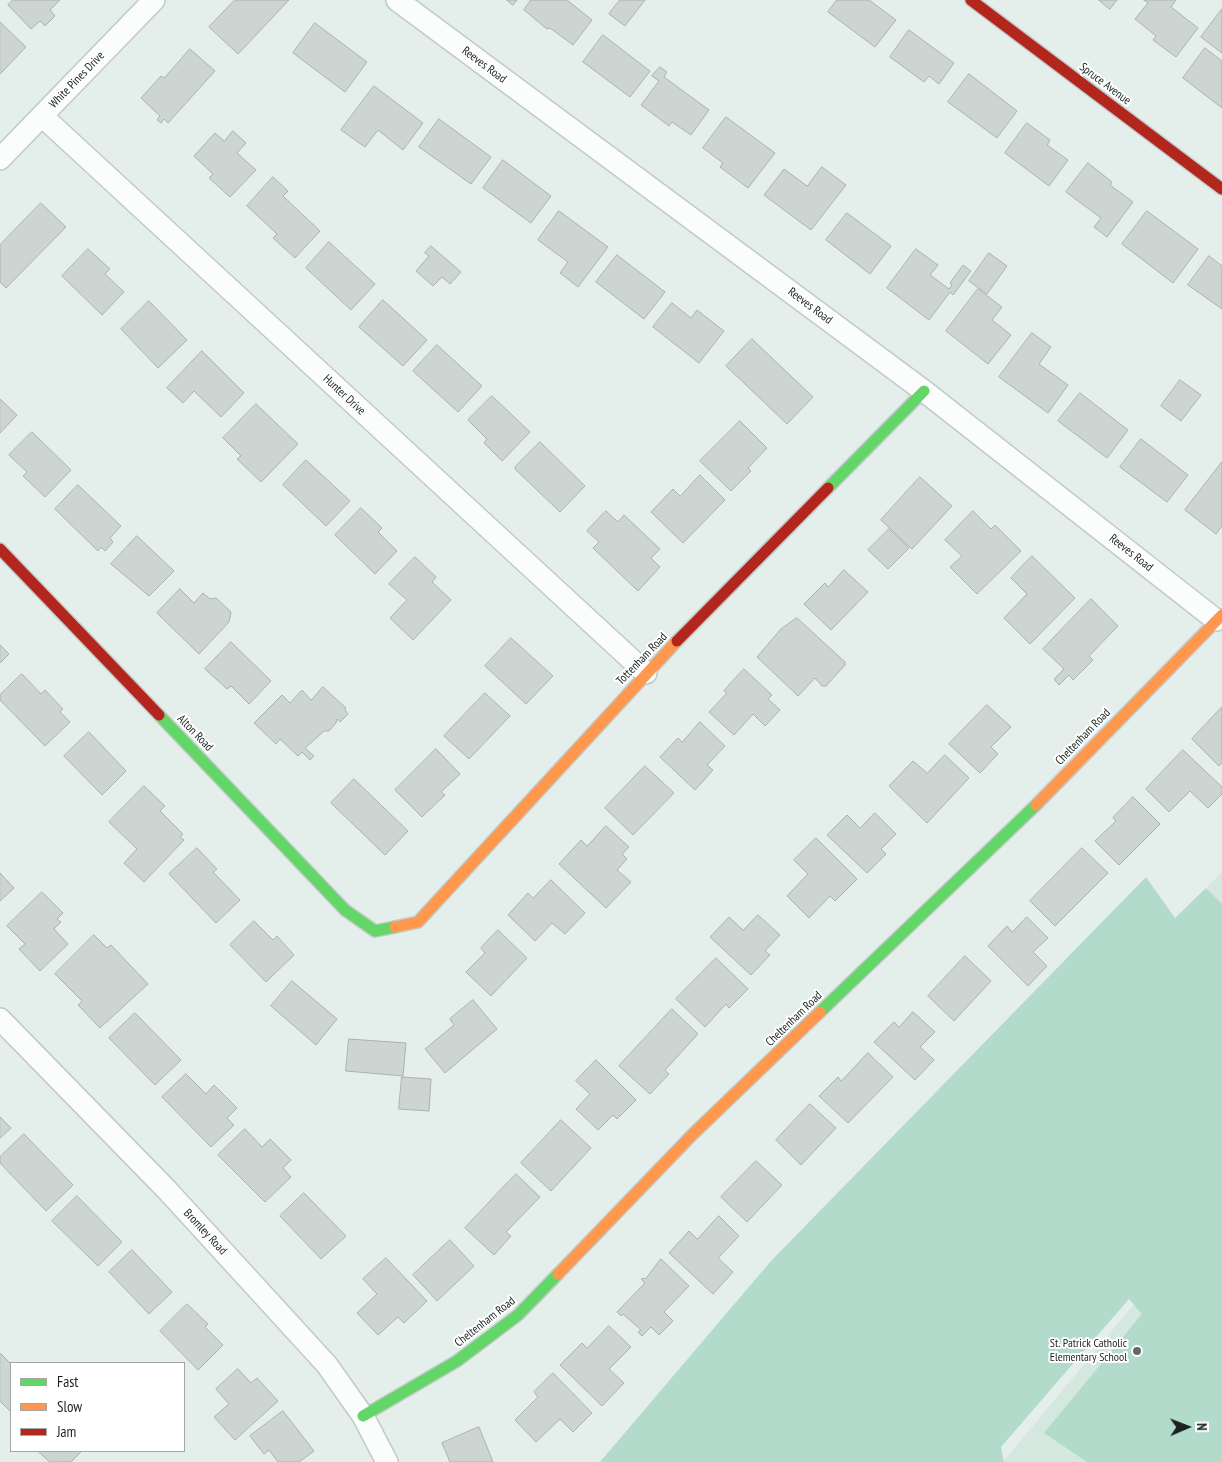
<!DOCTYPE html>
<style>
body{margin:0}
#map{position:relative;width:1222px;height:1462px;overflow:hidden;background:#e4eeea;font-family:"PT Sans Narrow",sans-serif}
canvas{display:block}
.legend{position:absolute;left:10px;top:1362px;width:175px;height:90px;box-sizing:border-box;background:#fff;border:1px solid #a4a7a6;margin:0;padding:6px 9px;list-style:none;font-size:15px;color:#1b2320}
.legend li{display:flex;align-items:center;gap:10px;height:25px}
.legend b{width:25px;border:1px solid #a4a7a6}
.north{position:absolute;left:1162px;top:1402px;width:50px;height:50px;-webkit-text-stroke:4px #fff;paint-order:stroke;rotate:89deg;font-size:14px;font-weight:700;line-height:20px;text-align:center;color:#1b2320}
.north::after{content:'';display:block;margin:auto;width:18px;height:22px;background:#1b2320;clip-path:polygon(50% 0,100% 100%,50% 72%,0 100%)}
</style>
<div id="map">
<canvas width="1222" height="1462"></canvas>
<ul class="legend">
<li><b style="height:6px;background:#63d668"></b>Fast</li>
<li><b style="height:6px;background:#ff974d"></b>Slow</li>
<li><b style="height:6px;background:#b3261e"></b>Jam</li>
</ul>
<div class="north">N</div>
</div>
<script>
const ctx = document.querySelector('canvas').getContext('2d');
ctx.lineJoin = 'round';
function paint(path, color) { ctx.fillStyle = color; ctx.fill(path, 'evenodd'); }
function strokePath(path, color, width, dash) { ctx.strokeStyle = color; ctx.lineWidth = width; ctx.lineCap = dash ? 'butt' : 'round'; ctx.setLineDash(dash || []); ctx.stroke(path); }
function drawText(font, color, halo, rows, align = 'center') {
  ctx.font = font + ' "PT Sans Narrow",sans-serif'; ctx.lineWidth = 4; ctx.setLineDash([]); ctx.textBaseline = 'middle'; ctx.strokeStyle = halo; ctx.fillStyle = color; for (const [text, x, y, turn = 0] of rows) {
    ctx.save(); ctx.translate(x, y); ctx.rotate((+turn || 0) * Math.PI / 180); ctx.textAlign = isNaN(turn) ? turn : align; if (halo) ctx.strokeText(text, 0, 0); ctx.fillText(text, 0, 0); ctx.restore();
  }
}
const built = new Path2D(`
 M 1222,872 L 1222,904 L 1206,888 Z
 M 1134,1304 L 1222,1398 L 1222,1462 L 1003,1462 Z`);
const green = new Path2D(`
 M 1146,877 L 1175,918 L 1206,888 L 1222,904 L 1222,1462 L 1087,1462 L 1044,1433 L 1142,1314 L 1129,1299 L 1001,1447 L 1004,1462 L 600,1462 L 771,1261 Z`);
const building = new Path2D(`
 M 13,0 L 60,0 L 50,10 L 55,16 L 45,26 L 40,21 L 31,29 L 8,5 Z
 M 235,0 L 289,0 L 238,54 L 209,27 Z
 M 507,0 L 517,0 L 513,5 Z
 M 531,0 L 567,0 L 592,20 L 573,45 L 550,28 L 547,29 L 524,10 Z
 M 620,0 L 645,0 L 625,26 L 609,14 Z
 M 837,0 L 869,0 L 896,20 L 875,47 L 828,12 Z
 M 1099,0 L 1117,0 L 1110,9 Z
 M 1144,0 L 1176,0 L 1171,7 L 1198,28 L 1176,57 L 1153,40 L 1156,36 L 1135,19 L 1148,3 Z
 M 1222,9 L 1222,53 L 1201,37 Z
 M 0,22 L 26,47 L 0,74 Z
 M 315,23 L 367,62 L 345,92 L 293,53 Z
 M 909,30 L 954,63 L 939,84 L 929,76 L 924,82 L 890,57 Z
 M 603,35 L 650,71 L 630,97 L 583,62 Z
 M 1205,48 L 1222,61 L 1222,108 L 1183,78 Z
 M 190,49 L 215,71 L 168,123 L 164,119 L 161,123 L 157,120 L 160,116 L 141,98 L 161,76 L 164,78 Z
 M 660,67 L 667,72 L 664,77 L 709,110 L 691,135 L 672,122 L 669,126 L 641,105 L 659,81 L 652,76 Z
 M 969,74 L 1017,111 L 997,138 L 948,102 Z
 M 374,86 L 423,123 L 403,150 L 378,130 L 365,147 L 341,130 Z
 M 726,117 L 775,153 L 748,188 L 720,167 L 723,163 L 703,148 Z
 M 439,119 L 491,157 L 471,184 L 419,147 Z
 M 1027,123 L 1050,140 L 1047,145 L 1068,160 L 1049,186 L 1005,153 Z
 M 233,131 L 246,143 L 237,153 L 256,170 L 230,197 L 209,178 L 213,174 L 194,156 L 215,133 L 224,141 Z
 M 503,160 L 551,196 L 531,223 L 483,188 Z
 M 1088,163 L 1112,182 L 1110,185 L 1133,202 L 1107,237 L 1094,227 L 1101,218 L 1066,192 Z
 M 822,167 L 846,185 L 811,230 L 764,195 L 784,169 L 807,186 Z
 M 273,177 L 288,191 L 283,196 L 320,231 L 295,258 L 273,238 L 277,234 L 247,206 Z
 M 41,203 L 66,227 L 6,288 L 0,282 L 0,245 Z
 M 559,211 L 608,247 L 578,287 L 560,273 L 568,262 L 538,240 Z
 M 1147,211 L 1198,249 L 1173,283 L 1122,244 Z
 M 847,213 L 891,246 L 870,274 L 826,240 Z
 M 329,242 L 375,284 L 351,310 L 306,268 Z
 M 431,246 L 461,272 L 450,284 L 442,277 L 433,286 L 416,271 L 429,256 L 425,253 Z
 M 88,249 L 110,269 L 105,274 L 124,292 L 102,315 L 62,276 Z
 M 916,249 L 938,265 L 930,275 L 949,289 L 952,285 L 950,283 L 963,265 L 971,271 L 953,295 L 950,292 L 929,320 L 887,288 Z
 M 989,253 L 1007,266 L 987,294 L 969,281 Z
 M 617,255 L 665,292 L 644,319 L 596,282 Z
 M 1209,256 L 1222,266 L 1222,309 L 1188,285 Z
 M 978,289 L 1002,307 L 992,320 L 1011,335 L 988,364 L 946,331 Z
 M 383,300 L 427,340 L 403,366 L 359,327 Z
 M 149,301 L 187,340 L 158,368 L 121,329 Z
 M 672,303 L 691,318 L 697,310 L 724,331 L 699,363 L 653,327 Z
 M 1032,333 L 1051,347 L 1039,364 L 1068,385 L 1048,413 L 999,377 Z
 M 752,339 L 813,397 L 787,424 L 726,366 Z
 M 437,345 L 482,386 L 458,412 L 413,371 Z
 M 202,351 L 244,393 L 221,417 L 194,391 L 183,403 L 167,388 Z
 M 1180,380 L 1201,395 L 1181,421 L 1161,406 Z
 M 1080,393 L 1128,430 L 1107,458 L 1058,421 Z
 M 492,396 L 530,432 L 502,461 L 484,443 L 487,439 L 468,420 Z
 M 0,399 L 17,415 L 0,433 Z
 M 256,404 L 298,444 L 261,482 L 237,459 L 241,456 L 223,438 Z
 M 740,421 L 767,448 L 748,468 L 751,471 L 731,491 L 700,461 Z
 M 32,432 L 71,470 L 45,497 L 23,476 L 27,472 L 9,455 Z
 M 1141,439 L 1188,475 L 1167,502 L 1120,467 Z
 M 540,442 L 585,486 L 560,512 L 515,469 L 515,467 Z
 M 306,460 L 350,501 L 326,526 L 283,485 Z
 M 1222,462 L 1222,526 L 1216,534 L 1185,510 Z
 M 700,475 L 725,500 L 683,543 L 651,512 L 673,489 L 680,496 Z
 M 920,477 L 952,506 L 912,549 L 881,520 Z
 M 78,485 L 121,526 L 110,538 L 113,542 L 105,551 L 101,547 L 98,551 L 55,509 Z
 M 361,508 L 382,528 L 378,532 L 397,551 L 375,574 L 335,535 Z
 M 606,511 L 618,522 L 624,515 L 660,549 L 651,558 L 660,567 L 638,591 L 593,548 L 599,542 L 587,531 Z
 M 973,511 L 991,529 L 995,525 L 1021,551 L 977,594 L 950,567 L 962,556 L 945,540 Z
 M 889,529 L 909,548 L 888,569 L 868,550 Z
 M 137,536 L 174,571 L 149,596 L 111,564 Z
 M 1032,556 L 1075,598 L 1030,644 L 1004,618 L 1027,594 L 1011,578 Z
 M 415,557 L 436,577 L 432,582 L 451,600 L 413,640 L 390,618 L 407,600 L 389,584 Z
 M 844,570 L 868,592 L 831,630 L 804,604 L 825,583 L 828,587 Z
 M 180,589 L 194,603 L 203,593 L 210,599 L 216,598 L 231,612 L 229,622 L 199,654 L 157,613 Z
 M 1091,599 L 1118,626 L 1089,656 L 1093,660 L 1073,680 L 1069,675 L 1059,685 L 1054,679 L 1064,669 L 1043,649 Z
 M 797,618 L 845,662 L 845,665 L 826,686 L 822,686 L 815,678 L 798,696 L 757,657 L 781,629 Z
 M 511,638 L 553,676 L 526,704 L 485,666 Z
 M 231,642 L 271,681 L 249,704 L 231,686 L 227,689 L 205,669 Z
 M 0,645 L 9,654 L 0,663 Z
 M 744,669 L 772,695 L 768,699 L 780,710 L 765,726 L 753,714 L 734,735 L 709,712 L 727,693 L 724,691 Z
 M 22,674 L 41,694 L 45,690 L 63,709 L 60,712 L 70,722 L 45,746 L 0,700 L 0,695 Z
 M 323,687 L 346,708 L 345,710 L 348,714 L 340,722 L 337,719 L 336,723 L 329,731 L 324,731 L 305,748 L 314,756 L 310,760 L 302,752 L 298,756 L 280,739 L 276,744 L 254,723 L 282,695 L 290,703 L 302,690 L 311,700 Z
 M 485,693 L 510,716 L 469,759 L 444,736 Z
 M 987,705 L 1011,727 L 991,747 L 998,754 L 980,773 L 949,744 Z
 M 1222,707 L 1222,763 L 1219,766 L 1192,739 Z
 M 700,722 L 725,746 L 707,765 L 713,770 L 695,790 L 660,757 L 678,738 L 682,742 Z
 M 89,732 L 126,771 L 102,795 L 64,756 Z
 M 436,749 L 460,774 L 441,792 L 445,795 L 422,817 L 395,790 Z
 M 1183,750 L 1222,787 L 1222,794 L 1208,808 L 1190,791 L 1169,812 L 1146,789 Z
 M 945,755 L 969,778 L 927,823 L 889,786 L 913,761 L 927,773 Z
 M 645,766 L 674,793 L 633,835 L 605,808 Z
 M 354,779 L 408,831 L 385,855 L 331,803 Z
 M 144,786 L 165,806 L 160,811 L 183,834 L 180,837 L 184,840 L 144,882 L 124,863 L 137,849 L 109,822 Z
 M 1133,797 L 1160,824 L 1119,865 L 1095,841 L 1116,821 L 1113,818 Z
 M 875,813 L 896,834 L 881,849 L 886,854 L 867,873 L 827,835 L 847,815 L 860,828 Z
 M 606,826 L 629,847 L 622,854 L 627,859 L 617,870 L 631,882 L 606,908 L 559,864 L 581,840 L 587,846 Z
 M 816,838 L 857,879 L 835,901 L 830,896 L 809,918 L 787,896 L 808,874 L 794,860 Z
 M 197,848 L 217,869 L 213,872 L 240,900 L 216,923 L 169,874 Z
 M 1082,848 L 1108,873 L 1055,926 L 1030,901 Z
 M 0,873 L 14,888 L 0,901 Z
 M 551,880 L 585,913 L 565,934 L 552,923 L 535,941 L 508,915 L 528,893 L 533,898 Z
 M 42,892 L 63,913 L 57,919 L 61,922 L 54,929 L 68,944 L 40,971 L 19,949 L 25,944 L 7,926 Z
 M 758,915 L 780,935 L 765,951 L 770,955 L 751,975 L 710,937 L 729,917 L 743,930 Z
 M 1027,917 L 1048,938 L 1033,952 L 1047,966 L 1028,986 L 988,946 L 1007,926 L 1012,932 Z
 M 254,921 L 273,940 L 277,936 L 294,955 L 266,982 L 230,945 Z
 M 498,930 L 527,958 L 491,996 L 466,972 L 485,953 L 481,948 Z
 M 94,935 L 107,948 L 111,945 L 148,984 L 100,1028 L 78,1005 L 82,1001 L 55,974 Z
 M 965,956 L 991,981 L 954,1021 L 928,996 Z
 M 716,958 L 748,989 L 729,1008 L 726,1004 L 705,1027 L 676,999 Z
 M 292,981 L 337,1019 L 316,1045 L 271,1006 Z
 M 473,1000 L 497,1029 L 445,1073 L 425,1049 L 454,1025 L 450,1019 Z
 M 672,1009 L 698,1034 L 665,1070 L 669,1074 L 650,1094 L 619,1066 Z
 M 913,1012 L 935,1032 L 920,1047 L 934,1060 L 915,1080 L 874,1042 L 894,1022 L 899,1027 Z
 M 135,1013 L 181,1060 L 155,1085 L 109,1038 Z
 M 349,1039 L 406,1043 L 403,1076 L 346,1071 Z
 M 868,1053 L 893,1077 L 848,1123 L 819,1096 L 838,1077 L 841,1081 Z
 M 596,1060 L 636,1100 L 617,1119 L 613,1115 L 598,1130 L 576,1109 L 590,1094 L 576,1081 Z
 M 186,1074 L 206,1094 L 214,1085 L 237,1108 L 227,1118 L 234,1125 L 211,1147 L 162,1097 Z
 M 402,1077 L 431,1079 L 429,1111 L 399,1109 Z
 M 810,1104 L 836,1128 L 801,1165 L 776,1140 Z
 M 0,1117 L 11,1128 L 0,1138 Z
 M 561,1120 L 591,1148 L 551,1191 L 521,1163 Z
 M 245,1129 L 262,1147 L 270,1139 L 291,1160 L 283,1168 L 291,1177 L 265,1202 L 218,1155 Z
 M 24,1134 L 73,1185 L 46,1211 L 0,1163 L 0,1157 Z
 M 756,1161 L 782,1185 L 747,1222 L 721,1197 Z
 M 516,1174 L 540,1197 L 506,1232 L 511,1236 L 494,1255 L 465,1228 Z
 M 304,1193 L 346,1236 L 321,1259 L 280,1216 Z
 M 77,1196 L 122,1242 L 98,1266 L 52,1221 Z
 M 719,1216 L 739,1236 L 718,1258 L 733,1272 L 713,1294 L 669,1253 L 689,1231 L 697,1239 Z
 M 450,1240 L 474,1266 L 437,1301 L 413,1275 Z
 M 132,1250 L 172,1292 L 149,1314 L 109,1272 Z
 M 386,1258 L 427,1301 L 404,1323 L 398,1317 L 378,1335 L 357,1313 L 377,1294 L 363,1279 Z
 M 661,1259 L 689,1286 L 664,1312 L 673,1321 L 659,1335 L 651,1327 L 642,1336 L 638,1332 L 641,1330 L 623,1314 L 621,1316 L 617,1312 L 645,1283 L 641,1279 L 646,1278 Z
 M 187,1304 L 208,1324 L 205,1327 L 223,1345 L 198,1370 L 160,1331 Z
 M 609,1326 L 631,1347 L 609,1369 L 624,1383 L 602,1406 L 560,1365 L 582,1343 L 587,1348 Z
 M 0,1353 L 11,1364 L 11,1412 L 0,1401 Z
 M 238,1369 L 251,1383 L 257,1378 L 278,1401 L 235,1440 L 214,1417 L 229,1404 L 216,1389 Z
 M 553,1373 L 592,1413 L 573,1432 L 560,1419 L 536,1442 L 515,1420 L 538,1397 L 534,1392 Z
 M 283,1411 L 314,1451 L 299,1462 L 278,1462 L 269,1450 L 264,1454 L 250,1436 Z
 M 479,1427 L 493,1462 L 450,1462 L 442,1443 Z
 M 38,1451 L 82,1451 L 71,1462 L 50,1462 Z`);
const street = new Path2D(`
 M 397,0 L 924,391 L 1216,620
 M 42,116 L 646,673
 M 0,159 L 154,0
 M 0,1019 L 167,1190 L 327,1365 L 363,1416 L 387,1462`);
const fast = new Path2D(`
 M 828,488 L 924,391
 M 159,715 L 345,910 L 375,931 L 395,927
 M 820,1012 L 1036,805
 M 363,1416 L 457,1361 L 518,1315 L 558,1274`);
const slow = new Path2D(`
 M 1036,805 L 1222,615
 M 395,927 L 418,922 L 677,641
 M 558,1274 L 693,1134 L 820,1012`);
const jam = new Path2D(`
 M 971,0 L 1222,189
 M 0,549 L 159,715
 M 677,641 L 828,488`);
const markers = [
 [1137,1351,5,"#616a67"]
];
const streetNames = [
 ["Reeves Road",484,65,37],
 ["White Pines Drive",77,80,-46],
 ["Spruce Avenue",1105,84,37],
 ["Reeves Road",810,306,37],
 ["Hunter Drive",344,395,43],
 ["Reeves Road",1131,553,38],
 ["Tottenham Road",642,659,-46],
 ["Alton Road",195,733,46],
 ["Cheltenham Road",1083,737,-46],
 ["Cheltenham Road",794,1019,-44],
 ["Bromley Road",205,1232,47],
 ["Cheltenham Road",485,1322,-38]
];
const poiNames = [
 ["St. Patrick Catholic",1127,1344],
 ["Elementary School",1127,1358]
];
paint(built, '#d4e8e0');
paint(green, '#b2dbcc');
paint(building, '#ccd5d1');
strokePath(building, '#aab2af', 1);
strokePath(street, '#c2cac7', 24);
strokePath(fast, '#c2cac7', 14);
strokePath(slow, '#c2cac7', 14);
strokePath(jam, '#c2cac7', 14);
strokePath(street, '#fbfcfc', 21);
strokePath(fast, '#63d668', 11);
strokePath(slow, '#ff974d', 11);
strokePath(jam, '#b3261e', 11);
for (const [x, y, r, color] of markers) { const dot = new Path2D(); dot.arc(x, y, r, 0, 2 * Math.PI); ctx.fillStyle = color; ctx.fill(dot); strokePath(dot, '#fff', 2); }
drawText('12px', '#1b2320', '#fff', streetNames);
drawText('12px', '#1b2320', '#fff', poiNames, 'right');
</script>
